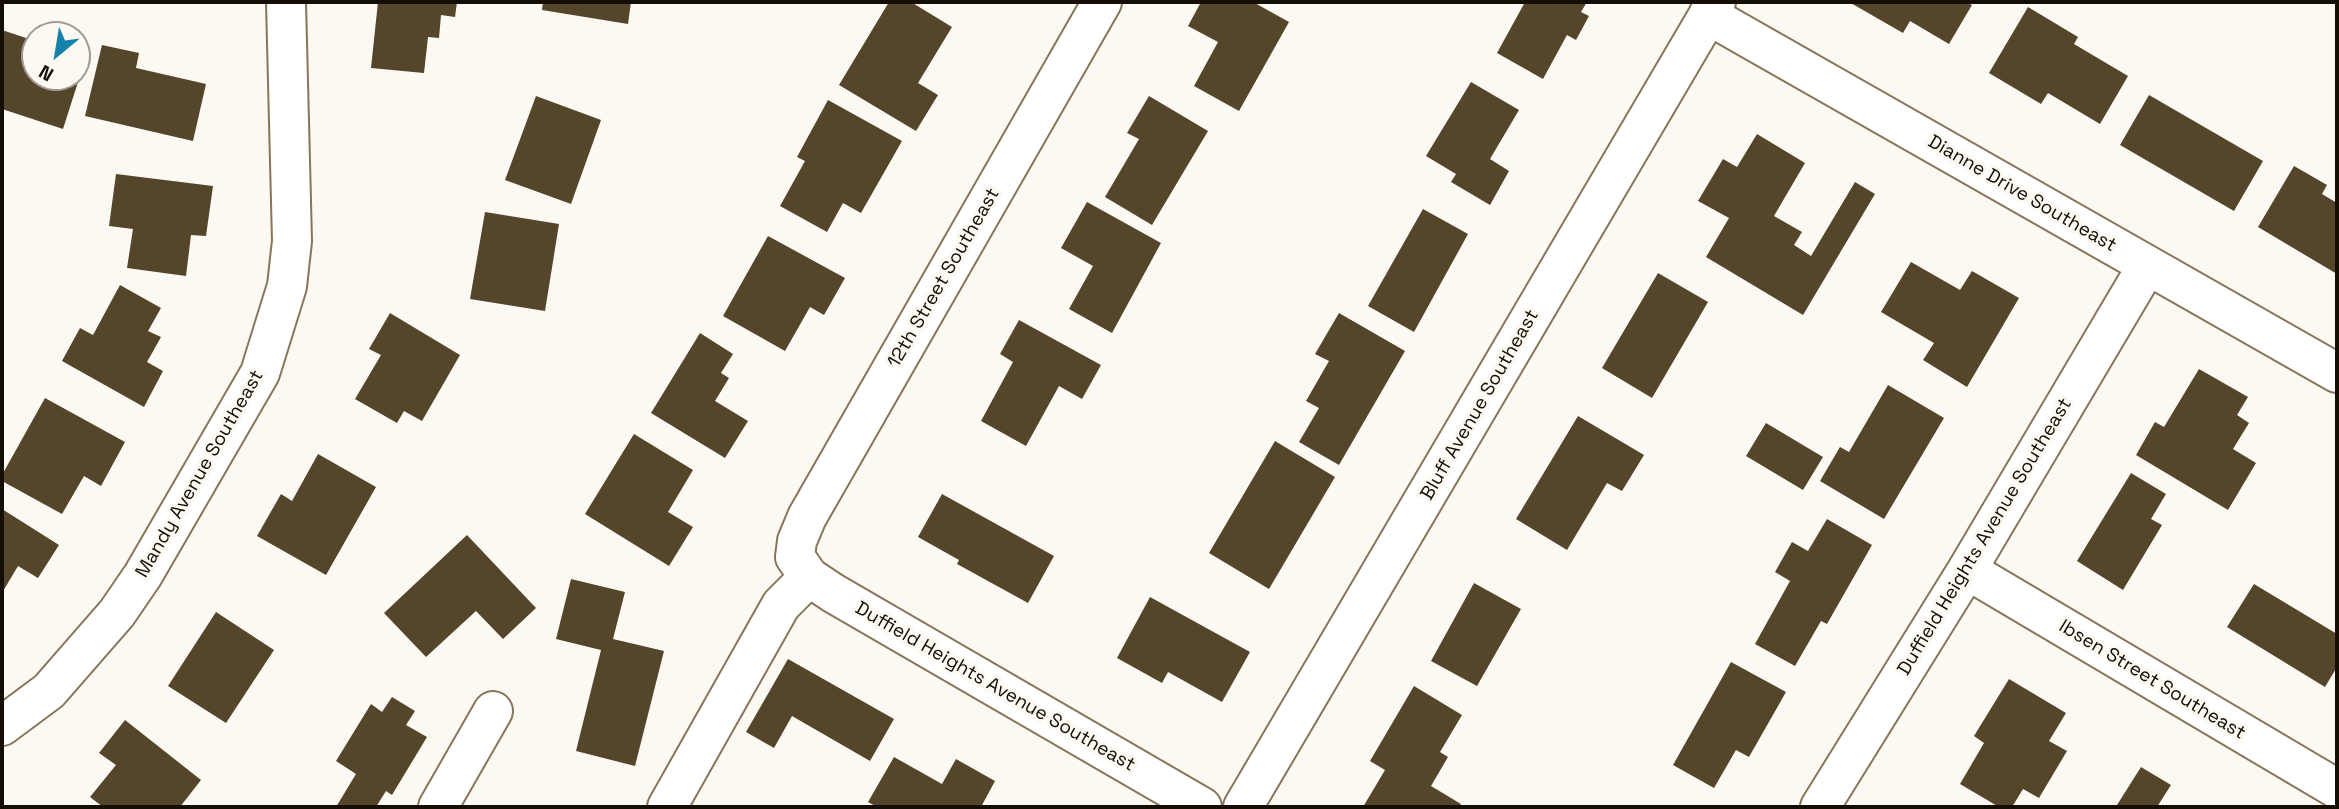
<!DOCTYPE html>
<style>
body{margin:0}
#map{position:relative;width:2339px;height:809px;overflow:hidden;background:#fcf9f3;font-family:"Space Grotesk",sans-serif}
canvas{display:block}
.frame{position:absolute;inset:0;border:4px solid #140e05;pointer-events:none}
.north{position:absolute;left:21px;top:21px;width:70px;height:70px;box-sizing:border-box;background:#fcf9f3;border:2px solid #9f9b94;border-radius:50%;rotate:210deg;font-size:19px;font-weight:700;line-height:28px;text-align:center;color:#140e05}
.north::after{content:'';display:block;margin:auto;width:24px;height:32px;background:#1582aa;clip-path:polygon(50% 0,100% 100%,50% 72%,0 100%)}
</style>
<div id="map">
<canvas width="2339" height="809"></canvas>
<div class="frame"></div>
<div class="north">N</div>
</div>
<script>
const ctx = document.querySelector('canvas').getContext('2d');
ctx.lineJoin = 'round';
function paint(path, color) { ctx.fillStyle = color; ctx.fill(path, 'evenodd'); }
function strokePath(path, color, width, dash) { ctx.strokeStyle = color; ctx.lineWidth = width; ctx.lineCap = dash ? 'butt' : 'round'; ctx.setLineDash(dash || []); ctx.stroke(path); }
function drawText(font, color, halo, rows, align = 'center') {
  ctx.font = font + ' "Space Grotesk",sans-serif'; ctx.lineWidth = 7; ctx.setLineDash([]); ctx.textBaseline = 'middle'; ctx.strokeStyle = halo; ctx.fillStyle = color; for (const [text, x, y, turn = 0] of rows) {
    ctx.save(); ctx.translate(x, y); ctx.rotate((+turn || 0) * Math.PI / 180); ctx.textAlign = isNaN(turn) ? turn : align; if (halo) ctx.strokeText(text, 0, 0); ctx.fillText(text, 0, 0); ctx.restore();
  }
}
const building = new Path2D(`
 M 378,2 L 457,2 L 455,17 L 441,15 L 439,38 L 428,37 L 424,73 L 371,68 Z
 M 543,2 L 631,2 L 628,24 L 542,10 Z
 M 889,2 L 911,2 L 952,27 L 918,83 L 938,95 L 916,131 L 839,85 Z
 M 1201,2 L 1253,2 L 1289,22 L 1239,111 L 1194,86 L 1218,42 L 1188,26 Z
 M 1525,2 L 1587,2 L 1581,12 L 1589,16 L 1576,40 L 1567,35 L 1543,79 L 1497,53 Z
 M 1849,2 L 1966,2 L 1972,5 L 1949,44 L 1910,21 L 1903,33 Z
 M 2028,7 L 2078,37 L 2074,44 L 2128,76 L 2100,124 L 2048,93 L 2041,104 L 1989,73 Z
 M 2,30 L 35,41 L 35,77 L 77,77 L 77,54 L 86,57 L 63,129 L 2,109 Z
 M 102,45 L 139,53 L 136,68 L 206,84 L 193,141 L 85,116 Z
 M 1471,82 L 1519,110 L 1490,159 L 1509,171 L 1490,205 L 1451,182 L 1456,174 L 1426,156 Z
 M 2149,95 L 2263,161 L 2234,211 L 2120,145 Z
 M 536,96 L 601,120 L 571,204 L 505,180 Z
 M 1149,96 L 1208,131 L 1152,225 L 1105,197 L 1139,139 L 1127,133 Z
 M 828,100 L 902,141 L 861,213 L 843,203 L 827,232 L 780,206 L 805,161 L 797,157 Z
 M 1757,134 L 1805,163 L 1774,216 L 1802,232 L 1794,245 L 1811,256 L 1855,182 L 1875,194 L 1803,315 L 1706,257 L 1729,218 L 1698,201 L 1723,159 L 1737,167 Z
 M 2294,166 L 2327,185 L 2322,194 L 2337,203 L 2337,274 L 2258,227 Z
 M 116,174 L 213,186 L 206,236 L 191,235 L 186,276 L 127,268 L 133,229 L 109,226 Z
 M 1087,202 L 1161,243 L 1112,333 L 1069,309 L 1093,266 L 1061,248 Z
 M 1423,209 L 1468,234 L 1414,332 L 1368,306 Z
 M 485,212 L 559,224 L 545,311 L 470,299 Z
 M 768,236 L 845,278 L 824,315 L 810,307 L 785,351 L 723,316 Z
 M 1911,262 L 1960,290 L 1972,271 L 2019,298 L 1967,387 L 1923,360 L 1934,343 L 1881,312 Z
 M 1658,273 L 1708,302 L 1652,398 L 1602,368 Z
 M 120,285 L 161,308 L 148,331 L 161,337 L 147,362 L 163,371 L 144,407 L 62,361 L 80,328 L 93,335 Z
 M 390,313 L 460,355 L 422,421 L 404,411 L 397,423 L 355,399 L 381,355 L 369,349 Z
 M 1339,313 L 1405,351 L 1339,465 L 1299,442 L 1319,408 L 1306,401 L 1329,361 L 1315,354 Z
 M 1019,320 L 1101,365 L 1082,399 L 1059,386 L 1026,446 L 981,421 L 1013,362 L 1000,354 Z
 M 700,333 L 733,354 L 721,373 L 729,378 L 715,401 L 748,421 L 725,458 L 651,413 Z
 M 2199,369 L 2248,397 L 2237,415 L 2249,423 L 2233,449 L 2256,463 L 2228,510 L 2136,455 L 2155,422 L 2164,427 Z
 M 1888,385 L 1944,418 L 1884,519 L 1820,481 L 1840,447 L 1849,452 Z
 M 45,398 L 125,442 L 101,486 L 84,476 L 62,514 L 2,481 L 2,475 Z
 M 1578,416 L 1644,455 L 1622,491 L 1607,483 L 1567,550 L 1516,519 Z
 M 1766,423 L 1823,457 L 1803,490 L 1746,456 Z
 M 634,434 L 693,470 L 668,512 L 693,527 L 669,566 L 585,514 Z
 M 1275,441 L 1335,477 L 1269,589 L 1209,553 Z
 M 318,454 L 376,487 L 326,575 L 257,536 L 281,494 L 292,501 Z
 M 2131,473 L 2166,494 L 2151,519 L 2162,525 L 2123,590 L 2077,561 Z
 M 942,494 L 1054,556 L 1028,603 L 957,564 L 959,560 L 918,537 Z
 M 2,509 L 59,545 L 38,578 L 18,566 L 2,593 Z
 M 1827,519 L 1872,545 L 1827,624 L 1821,621 L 1795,666 L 1755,644 L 1790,581 L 1775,572 L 1792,542 L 1808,551 Z
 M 467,535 L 536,608 L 503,639 L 476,611 L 426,657 L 384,613 Z
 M 571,579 L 625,592 L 613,639 L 664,651 L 635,766 L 576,751 L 601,650 L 556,639 Z
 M 1474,583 L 1521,609 L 1477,686 L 1431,661 Z
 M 2254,584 L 2337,634 L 2337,667 L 2325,687 L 2227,627 Z
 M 1150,597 L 1250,652 L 1222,702 L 1168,672 L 1162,683 L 1117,658 Z
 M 216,612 L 274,650 L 226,723 L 168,686 Z
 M 788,659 L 894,719 L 870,761 L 792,716 L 774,748 L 746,732 Z
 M 1731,662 L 1786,692 L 1749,757 L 1736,750 L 1714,788 L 1673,765 Z
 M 2009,679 L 2066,713 L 2049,741 L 2067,751 L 2039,798 L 2023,789 L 2012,807 L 1999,807 L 1960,784 L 1984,743 L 1974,736 Z
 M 1414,686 L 1462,715 L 1440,752 L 1448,757 L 1431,786 L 1461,804 L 1459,807 L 1363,807 L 1385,770 L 1370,761 Z
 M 392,697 L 415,711 L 406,725 L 427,737 L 392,795 L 386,791 L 376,807 L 336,807 L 356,774 L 336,761 L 371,704 L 382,712 Z
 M 125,720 L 201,780 L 180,807 L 103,807 L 90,797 L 116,765 L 99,753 Z
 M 894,757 L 942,784 L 956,759 L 995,781 L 981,807 L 877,807 L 868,802 Z
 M 2141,767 L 2171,785 L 2157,807 L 2120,807 L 2117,805 Z`);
const minor = new Path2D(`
 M 1102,2 L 807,517 L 797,541 L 795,557 L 809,577 L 833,593 L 1202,807
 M 1708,15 L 2337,373
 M 1967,570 L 2337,789
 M 2,726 L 49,691 L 117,613 L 143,575 L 260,373 L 287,286 L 292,241 L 286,2
 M 438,807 L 493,711
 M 667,807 L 781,605 L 809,577
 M 1243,807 L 1716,2
 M 1820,807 L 1967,570 L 2147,266`);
const streetNames = [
 ["Dianne Drive Southeast",2022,194,30],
 ["12th Street Southeast",944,278,-60],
 ["Bluff Avenue Southeast",1480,405,-60],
 ["Mandy Avenue Southeast",200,474,-60],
 ["Duffield Heights Avenue Southeast",1985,537,-59],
 ["Ibsen Street Southeast",2152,680,31],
 ["Duffield Heights Avenue Southeast",995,687,30]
];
paint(building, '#54452b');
strokePath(minor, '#87765b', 42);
strokePath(minor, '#fff', 38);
drawText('19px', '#140e05', '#fcf9f3', streetNames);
</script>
